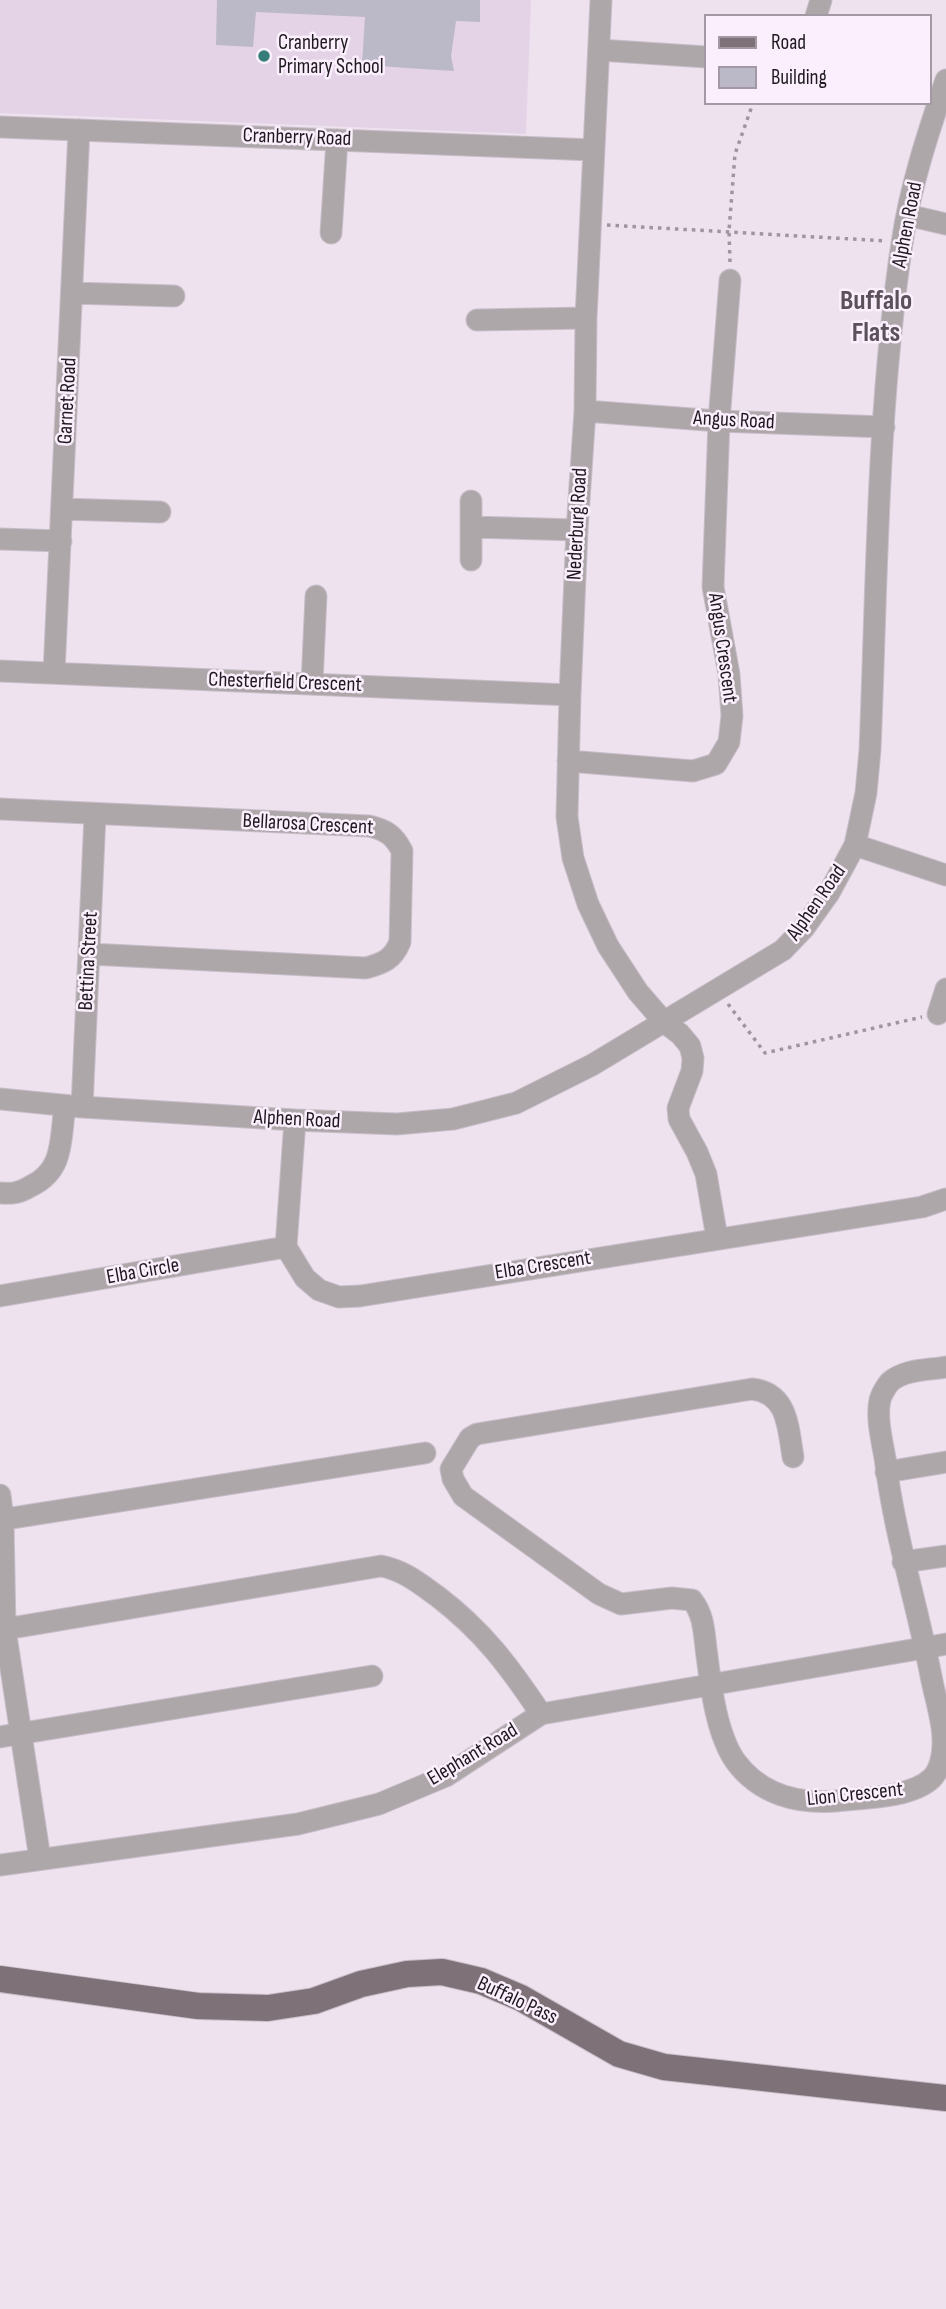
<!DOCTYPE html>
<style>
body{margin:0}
#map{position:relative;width:946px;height:2309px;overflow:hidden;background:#eee2ef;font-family:"Sofia Sans Condensed",sans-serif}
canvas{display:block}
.legend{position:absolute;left:704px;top:14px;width:228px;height:91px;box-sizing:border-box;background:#fbeffd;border:2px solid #a299a4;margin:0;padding:9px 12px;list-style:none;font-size:21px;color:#1d191e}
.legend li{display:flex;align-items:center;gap:14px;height:35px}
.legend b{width:35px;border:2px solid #a299a4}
</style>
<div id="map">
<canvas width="946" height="2309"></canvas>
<ul class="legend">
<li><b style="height:9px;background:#7e7177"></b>Road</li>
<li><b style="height:19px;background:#bbb8c7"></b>Building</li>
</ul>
</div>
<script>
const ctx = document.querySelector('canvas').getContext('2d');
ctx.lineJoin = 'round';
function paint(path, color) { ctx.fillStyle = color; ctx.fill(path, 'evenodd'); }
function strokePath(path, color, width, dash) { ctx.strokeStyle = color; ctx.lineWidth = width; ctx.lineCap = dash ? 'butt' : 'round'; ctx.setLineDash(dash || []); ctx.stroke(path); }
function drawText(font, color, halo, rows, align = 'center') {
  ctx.font = font + ' "Sofia Sans Condensed",sans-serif'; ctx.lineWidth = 5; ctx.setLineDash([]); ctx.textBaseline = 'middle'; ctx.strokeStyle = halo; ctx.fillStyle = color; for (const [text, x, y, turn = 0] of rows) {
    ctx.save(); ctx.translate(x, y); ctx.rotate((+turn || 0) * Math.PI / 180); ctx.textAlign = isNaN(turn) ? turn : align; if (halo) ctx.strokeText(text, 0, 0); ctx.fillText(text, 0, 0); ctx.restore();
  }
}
const built = new Path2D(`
 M 0,0 L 531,0 L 526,134 L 0,113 Z`);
const building = new Path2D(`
 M 217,0 L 480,0 L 480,22 L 456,21 L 451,56 L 454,71 L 362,65 L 365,17 L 256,12 L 253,47 L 216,45 Z`);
const path = new Path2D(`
 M 607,225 L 886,241
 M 730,262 L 729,231 L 735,154 L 753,103
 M 728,1004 L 765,1053 L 922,1017`);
const minor = new Path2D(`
 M 601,0 L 586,318 L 585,411 L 577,530 L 570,695 L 567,817 L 573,858 L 588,904 L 608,946 L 638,992 L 664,1022 L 680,1034 L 690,1046 L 693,1058 L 692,1071 L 678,1108 L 679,1119 L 697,1152 L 706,1174 L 717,1238
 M 816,16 L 821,0
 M 599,50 L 706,57
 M 0,127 L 594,150
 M 907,215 L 946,224
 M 331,233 L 337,140
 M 73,293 L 174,296
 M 477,320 L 586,318
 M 585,411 L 719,421 L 884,427
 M 62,509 L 160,512
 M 471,527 L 577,530
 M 0,539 L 61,541
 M 471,560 L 471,501
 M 0,671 L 570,695
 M 54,673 L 79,130
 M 312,683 L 316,596
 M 568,761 L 693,771 L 716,764 L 729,742 L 732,716 L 729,674 L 713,587 L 719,421 L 730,280
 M 0,809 L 369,826 C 386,830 394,835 402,851 L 400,942 C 393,959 384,963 366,968 L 90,954
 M 855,845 L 946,875
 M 938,1014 L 946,989
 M 0,1099 L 82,1107 L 295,1120 L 397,1124 L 453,1119 L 516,1103 L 592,1065 L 783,950 L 804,928 L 829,893 L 855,845 L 866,793 L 870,750 C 877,582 877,409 902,243 C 910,187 928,133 946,80
 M 82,1107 L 95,815
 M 295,1120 L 286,1247 L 305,1278 L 319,1290 L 339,1297 L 360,1296 L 922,1207 L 946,1199
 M 0,1193 C 13,1194 19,1193 31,1186 C 65,1170 60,1138 65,1106
 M 0,1296 L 286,1247
 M 793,1457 C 788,1427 788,1393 752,1389 L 477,1434 L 470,1438 L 451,1469 L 453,1479 L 463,1496 L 599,1594 L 621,1604 L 672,1598 L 692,1600 C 705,1616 704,1636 707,1656 C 711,1688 717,1736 736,1762 C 760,1794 797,1804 835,1801 C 862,1798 912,1798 932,1778 C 940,1770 943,1755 943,1744 C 944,1724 936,1701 932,1681 C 918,1607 894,1534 885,1458 C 882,1441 876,1417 880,1400 C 881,1395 887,1385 890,1382 C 904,1369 929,1370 946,1367
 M 886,1472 L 946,1462
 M 0,1495 L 3,1519 L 5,1629 L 40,1859
 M 0,1520 L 425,1453
 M 903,1562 L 946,1556
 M 0,1630 L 381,1566 C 403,1570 419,1583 437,1596 C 483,1631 509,1666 541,1714
 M 0,1737 L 372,1676
 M 0,1865 L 298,1824 L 379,1804 L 446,1776 L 541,1714 L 946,1644`);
const major = new Path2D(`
 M 0,1979 L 198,2006 L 268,2008 L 314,2001 L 361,1984 L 407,1974 L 442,1972 L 481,1981 L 521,1998 L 619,2054 L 664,2067 L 946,2098`);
const markers = [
 [264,56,7,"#357d78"]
];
const poiNames = [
 ["Cranberry",278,44],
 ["Primary School",278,68]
];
const streetNames = [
 ["Cranberry Road",297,138,2],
 ["Alphen Road",908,225,-79],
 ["Garnet Road",68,401,-87],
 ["Angus Road",734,421,3],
 ["Nederburg Road",578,524,-87],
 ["Angus Crescent",722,648,82],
 ["Chesterfield Crescent",285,683,2],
 ["Bellarosa Crescent",308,825,3],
 ["Alphen Road",817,903,-55],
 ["Bettina Street",89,961,-87],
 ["Alphen Road",297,1120,3],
 ["Elba Crescent",543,1266,-9],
 ["Elba Circle",143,1272,-10],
 ["Elephant Road",473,1755,-31],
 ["Lion Crescent",855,1795,-6],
 ["Buffalo Pass",517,2001,25]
];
const districtNames = [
 ["Buffalo",876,302],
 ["Flats",876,334]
];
paint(built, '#e4d3e6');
paint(building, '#bbb8c7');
strokePath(minor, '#c8bec9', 23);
strokePath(major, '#c8bec9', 28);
strokePath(path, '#9e959f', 3.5, [3.5, 5]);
strokePath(minor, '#aea7aa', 21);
strokePath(major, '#7e7177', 26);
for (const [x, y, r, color] of markers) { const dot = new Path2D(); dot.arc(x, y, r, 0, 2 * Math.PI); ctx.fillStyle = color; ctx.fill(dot); strokePath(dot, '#fbeffd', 2.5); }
drawText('21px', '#1d191e', '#fbeffd', poiNames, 'left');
drawText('21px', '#1d191e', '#fbeffd', streetNames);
drawText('bold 28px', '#5a515b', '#fbeffd', districtNames);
</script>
